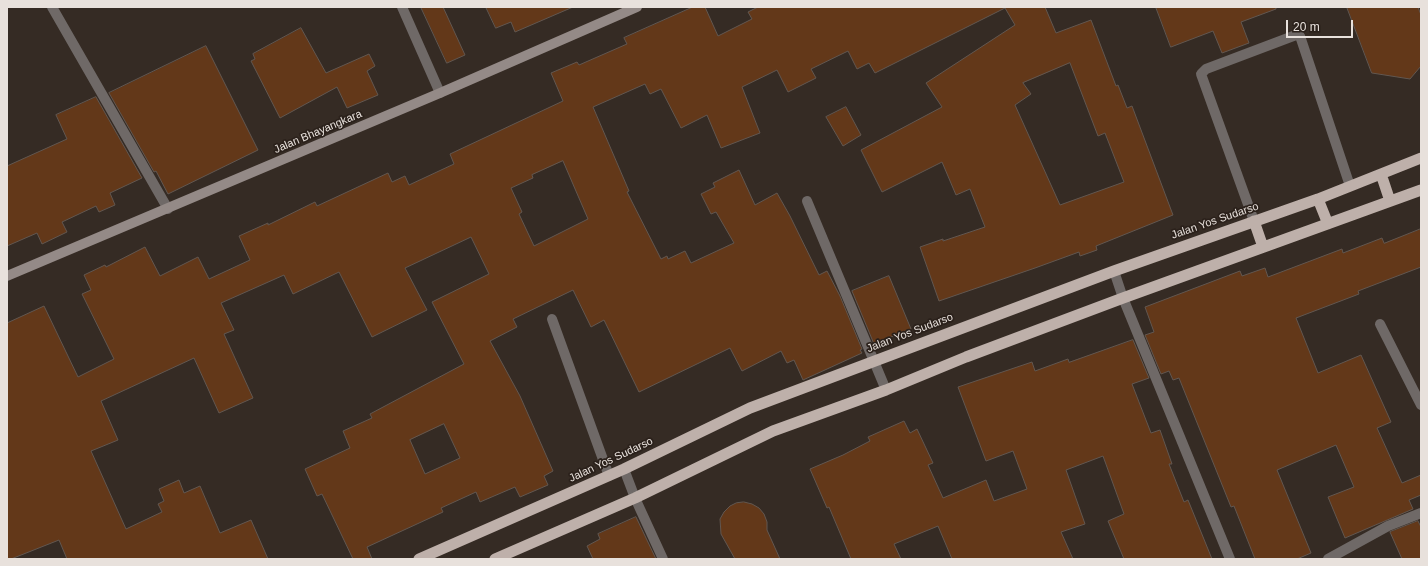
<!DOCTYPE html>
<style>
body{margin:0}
#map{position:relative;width:1428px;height:566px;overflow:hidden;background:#352b24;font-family:Helvetica,sans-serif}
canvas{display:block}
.frame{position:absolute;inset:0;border:8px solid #e8e1dc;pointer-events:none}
.scale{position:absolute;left:1286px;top:20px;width:67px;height:18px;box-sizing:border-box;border:2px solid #e8e1dc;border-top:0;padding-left:5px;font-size:12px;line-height:14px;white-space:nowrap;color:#e8e1dc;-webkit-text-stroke:3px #2b211b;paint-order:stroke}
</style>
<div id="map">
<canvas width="1428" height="566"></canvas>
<div class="frame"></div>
<div class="scale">20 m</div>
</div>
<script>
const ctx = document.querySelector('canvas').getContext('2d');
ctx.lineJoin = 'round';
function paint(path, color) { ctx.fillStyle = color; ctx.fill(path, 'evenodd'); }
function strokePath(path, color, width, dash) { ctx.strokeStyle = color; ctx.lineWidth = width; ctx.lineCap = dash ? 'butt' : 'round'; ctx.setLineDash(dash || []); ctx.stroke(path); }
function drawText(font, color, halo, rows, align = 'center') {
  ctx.font = font + ' Helvetica,sans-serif'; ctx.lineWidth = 3.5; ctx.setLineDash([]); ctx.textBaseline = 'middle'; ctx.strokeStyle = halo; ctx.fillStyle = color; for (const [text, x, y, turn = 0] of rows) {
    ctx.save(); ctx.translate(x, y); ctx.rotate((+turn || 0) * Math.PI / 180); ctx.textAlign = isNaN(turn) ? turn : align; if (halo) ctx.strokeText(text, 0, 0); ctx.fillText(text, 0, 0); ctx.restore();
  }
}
const building = new Path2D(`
 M 421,7 L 443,7 L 465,55 L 447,63 Z
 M 486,7 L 573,7 L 515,32 L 511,22 L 496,28 Z
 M 693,7 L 705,7 L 718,36 L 752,19 L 748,12 L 758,7 L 1045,7 L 1056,33 L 1091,20 L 1116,86 L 1118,85 L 1127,108 L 1132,106 L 1173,215 L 1096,246 L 1097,250 L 1080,256 L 1079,252 L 1035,268 L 939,301 L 920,247 L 943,239 L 943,241 L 985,227 L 970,189 L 956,195 L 942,162 L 882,192 L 861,150 L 942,107 L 926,83 L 1015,25 L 1005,8 L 875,73 L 869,63 L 857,69 L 848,51 L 811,69 L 816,78 L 788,92 L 777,70 L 742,87 L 760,133 L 721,148 L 707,115 L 681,128 L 661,89 L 650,94 L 645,84 L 593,107 L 629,191 L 627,192 L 661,259 L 667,256 L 668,259 L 685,251 L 691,263 L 734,243 L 716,212 L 711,214 L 701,194 L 715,187 L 713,183 L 739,170 L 755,205 L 777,193 L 790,216 L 819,275 L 827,271 L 840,296 L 862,349 L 860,350 L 862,353 L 803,380 L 794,360 L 787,363 L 781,351 L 742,371 L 730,348 L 639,392 L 604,320 L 591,327 L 573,290 L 513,319 L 517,327 L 490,341 L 520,396 L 553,471 L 544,476 L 548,485 L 520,497 L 515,487 L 480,502 L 476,492 L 441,508 L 443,512 L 367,547 L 372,559 L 353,559 L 322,494 L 317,496 L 305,469 L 350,448 L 343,431 L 372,418 L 370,414 L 464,364 L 432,302 L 489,274 L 471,237 L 405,268 L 427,310 L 372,337 L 339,272 L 293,294 L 284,275 L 221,303 L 234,330 L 224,334 L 253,398 L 219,413 L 194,358 L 101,401 L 118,440 L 91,451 L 126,529 L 162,512 L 158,504 L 164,501 L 159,489 L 179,480 L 184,493 L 200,486 L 220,533 L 251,520 L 268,559 L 67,559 L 59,540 L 11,559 L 7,559 L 7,323 L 44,306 L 78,377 L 114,359 L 82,294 L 91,290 L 84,275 L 105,265 L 106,267 L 145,247 L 160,276 L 198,257 L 209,279 L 250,260 L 239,236 L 268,223 L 268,225 L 315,202 L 317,206 L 388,173 L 392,182 L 405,176 L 409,185 L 454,164 L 450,154 L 563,101 L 551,73 L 577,62 L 579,65 L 627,44 L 624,38 ZM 1070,63 L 1098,136 L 1105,133 L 1124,182 L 1060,205 L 1015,105 L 1031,94 L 1023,83 ZM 563,161 L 588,219 L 534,246 L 519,214 L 522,212 L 511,188 L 533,178 L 532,175 ZM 444,424 L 460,458 L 425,474 L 410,440 Z
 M 1156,7 L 1276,7 L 1276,9 L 1241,22 L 1249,43 L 1222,53 L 1213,31 L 1171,47 Z
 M 1347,7 L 1418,7 L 1421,15 L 1421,66 L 1410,79 L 1372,73 Z
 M 301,28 L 326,73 L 369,54 L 375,66 L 367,71 L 378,95 L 347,108 L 337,87 L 280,118 L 251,61 L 255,59 L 253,54 Z
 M 206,46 L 258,150 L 168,194 L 156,171 L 154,172 L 109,93 Z
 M 96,97 L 142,178 L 110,193 L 115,205 L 99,212 L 96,206 L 62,222 L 67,232 L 42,244 L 37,233 L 7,246 L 7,166 L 67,139 L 56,115 Z
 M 846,107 L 861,135 L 843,146 L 826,117 Z
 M 1421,229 L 1421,267 L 1358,291 L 1359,294 L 1296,318 L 1318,373 L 1361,355 L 1391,422 L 1377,428 L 1402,483 L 1421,475 L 1421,495 L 1409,500 L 1413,509 L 1345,538 L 1328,497 L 1354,487 L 1336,445 L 1277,470 L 1311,553 L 1297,559 L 1255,559 L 1234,506 L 1231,507 L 1179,378 L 1173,380 L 1169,371 L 1161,374 L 1145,335 L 1154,332 L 1145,307 L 1240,271 L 1242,276 L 1265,268 L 1268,277 L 1342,249 L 1343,253 L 1382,238 L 1384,243 Z
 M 889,276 L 911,329 L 874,344 L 852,291 Z
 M 1133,340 L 1149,378 L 1132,384 L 1151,433 L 1160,430 L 1172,464 L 1169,464 L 1184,502 L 1188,500 L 1212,559 L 1124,559 L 1108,521 L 1124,514 L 1103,456 L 1066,470 L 1085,524 L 1061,532 L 1073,559 L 952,559 L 938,526 L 894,544 L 901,559 L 851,559 L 829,507 L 827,508 L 810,469 L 843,455 L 870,441 L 868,437 L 904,421 L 910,433 L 917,429 L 933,463 L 928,465 L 943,498 L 986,480 L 994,501 L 1027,489 L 1013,451 L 986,461 L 958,387 L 1032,362 L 1035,371 L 1068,359 L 1069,362 Z
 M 744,502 L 752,504 L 759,508 L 764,514 L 767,522 L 767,530 L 780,559 L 735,559 L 721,534 L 720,519 L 724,512 L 730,506 L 736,503 Z
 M 636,517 L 656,559 L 593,559 L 587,546 L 600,539 L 598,534 Z
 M 1418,521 L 1421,527 L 1421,559 L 1402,559 L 1390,532 Z`);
const service = new Path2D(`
 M 807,201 L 886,390
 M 1254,221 L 1201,74 L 1206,69 L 1296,35 L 1300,36 L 1350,186
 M 552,319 L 609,476
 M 1380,324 L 1421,405
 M 1328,559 L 1388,526 L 1421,513`);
const minor = new Path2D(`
 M 52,7 L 168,209
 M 402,7 L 440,93
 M 1114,271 L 1123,298 L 1230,559
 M 624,469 L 635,498 L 663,559`);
const secondary = new Path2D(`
 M 7,276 L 440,93 L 637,7`);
const trunk = new Path2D(`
 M 1381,174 L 1390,201
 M 1318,199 L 1328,224
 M 1254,221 L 1263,247
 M 419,559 L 624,469 L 750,408 L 1114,271 L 1318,199 L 1421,158
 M 495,559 L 635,498 L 773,431 L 886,390 L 966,357 L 1123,298 L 1421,190`);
const streetNames = [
 ["Jalan Bhayangkara",318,132,-23],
 ["Jalan Yos Sudarso",1215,221,-19],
 ["Jalan Yos Sudarso",910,333,-21],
 ["Jalan Yos Sudarso",611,460,-25]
];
paint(building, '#633819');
strokePath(building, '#625750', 1);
strokePath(service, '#6f6967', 10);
strokePath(minor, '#6f6967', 10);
strokePath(secondary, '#948a87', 10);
strokePath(trunk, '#beb0aa', 11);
drawText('11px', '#e8e1dc', '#2b211b', streetNames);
</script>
